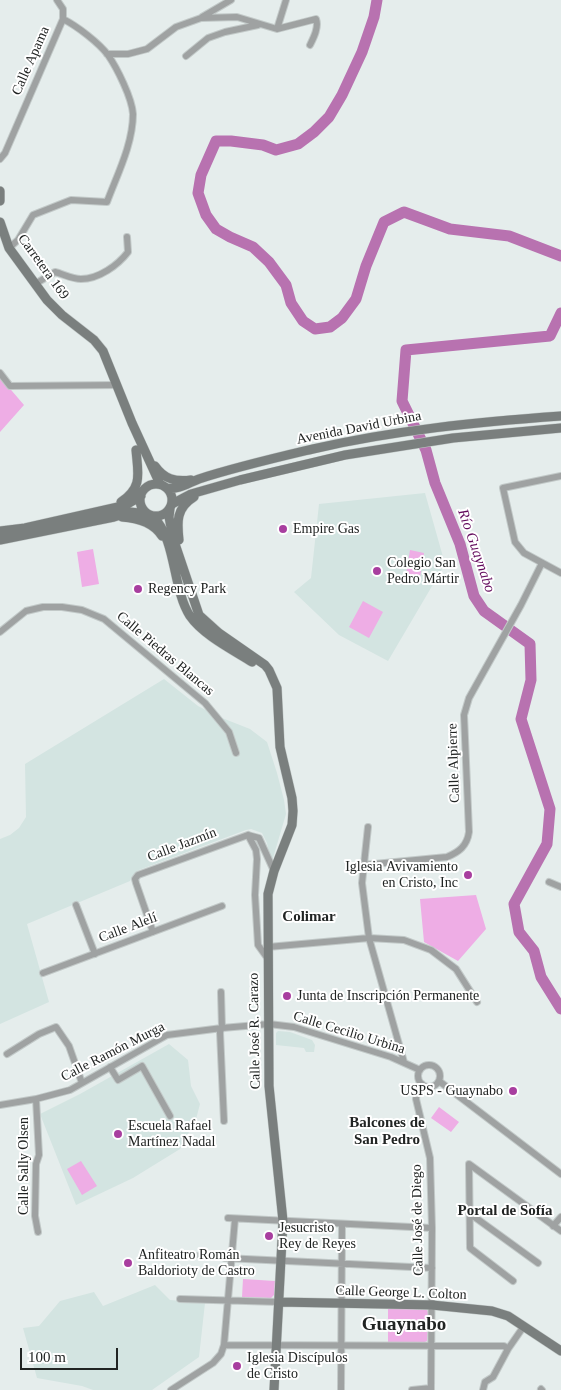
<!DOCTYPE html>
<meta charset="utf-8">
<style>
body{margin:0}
#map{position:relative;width:561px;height:1390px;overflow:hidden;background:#e5edec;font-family:"Times New Roman",serif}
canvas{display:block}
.scale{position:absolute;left:20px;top:1348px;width:98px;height:22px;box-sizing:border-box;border:2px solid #212423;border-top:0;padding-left:6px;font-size:15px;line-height:18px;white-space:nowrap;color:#212423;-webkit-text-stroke:4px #fff;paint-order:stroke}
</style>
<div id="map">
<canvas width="561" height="1390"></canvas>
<div class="scale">100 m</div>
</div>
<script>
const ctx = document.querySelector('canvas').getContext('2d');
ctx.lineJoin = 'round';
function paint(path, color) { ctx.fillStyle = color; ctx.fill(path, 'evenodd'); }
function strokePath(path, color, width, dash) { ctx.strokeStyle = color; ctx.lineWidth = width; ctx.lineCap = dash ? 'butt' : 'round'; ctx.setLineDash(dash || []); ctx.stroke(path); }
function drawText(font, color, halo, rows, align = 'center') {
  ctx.font = font + ' "Times New Roman",serif'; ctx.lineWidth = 4; ctx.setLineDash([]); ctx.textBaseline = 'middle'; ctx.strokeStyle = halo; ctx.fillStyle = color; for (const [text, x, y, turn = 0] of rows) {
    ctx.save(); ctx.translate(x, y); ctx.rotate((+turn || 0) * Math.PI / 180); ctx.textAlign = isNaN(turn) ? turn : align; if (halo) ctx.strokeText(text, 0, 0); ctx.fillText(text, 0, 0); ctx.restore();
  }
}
const built = new Path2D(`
 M 425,493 L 445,564 L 388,661 L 339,635 L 294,592 L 311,578 L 319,504 Z
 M 164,679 L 198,706 L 222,718 L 250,729 L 267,742 L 277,773 L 284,800 L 286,814 L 273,858 L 270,859 L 267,843 L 262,833 L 251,829 L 246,830 L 139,870 L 134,874 L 130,881 L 27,924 L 49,1002 L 0,1024 L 0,839 L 10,835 L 19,828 L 26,817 L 25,764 Z
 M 278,1031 L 290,1032 L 312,1040 L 315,1045 L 314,1052 L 306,1052 L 304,1048 L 276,1045 L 276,1033 Z
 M 169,1044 L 188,1060 L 191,1086 L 200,1104 L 196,1119 L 180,1149 L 133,1178 L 76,1205 L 40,1114 L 80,1094 Z
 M 155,1285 L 170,1300 L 205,1303 L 199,1357 L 152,1390 L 93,1390 L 82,1386 L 37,1378 L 23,1328 L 39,1326 L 60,1301 L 94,1292 L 103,1306 Z`);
const green = new Path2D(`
 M 0,377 L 24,405 L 0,432 Z
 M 93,549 L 99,584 L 82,587 L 77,552 Z
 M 410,550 L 424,553 L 420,577 L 406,575 Z
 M 363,601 L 383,612 L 369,638 L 349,627 Z
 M 476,895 L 486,929 L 458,961 L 424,942 L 420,899 Z
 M 439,1107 L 459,1122 L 451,1132 L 431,1118 Z
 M 81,1161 L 97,1186 L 82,1195 L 67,1169 Z
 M 243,1279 L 275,1281 L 274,1295 L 271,1298 L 242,1297 Z
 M 388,1308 L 427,1310 L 429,1314 L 427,1341 L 423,1343 L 388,1342 Z`);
const river = new Path2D(`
 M 377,0 L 374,17 L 362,52 L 342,95 L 329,117 L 314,132 L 298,144 L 276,150 L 263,145 L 231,141 L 216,141 L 201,175 L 198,193 L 206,215 L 216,229 L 230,237 L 253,247 L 269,262 L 286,285 L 291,303 L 303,321 L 315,329 L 330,327 L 342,318 L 356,299 L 366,266 L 384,222 L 404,212 L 450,229 L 509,236 L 561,256
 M 561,313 L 550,336 L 406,350 L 402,401 L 426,450 L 435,483 L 460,544 L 474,596 L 484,611 L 530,644 L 531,680 L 521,719 L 550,809 L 547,844 L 514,904 L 519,932 L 534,951 L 541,977 L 561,1009`);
const streetTunnel = new Path2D(`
 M 185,1254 L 225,1258`);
const street = new Path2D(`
 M 202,17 L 231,0
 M 277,29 L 286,0
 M 107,54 L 128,54 L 147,49 L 176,27 L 201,18 L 237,17 L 277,29 L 316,19 C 319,27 314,37 310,45
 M 186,56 L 208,38 L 225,32 L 258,25
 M 0,159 L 5,153 L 63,19 L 63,9 L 57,0
 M 9,248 L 18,240 L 33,215 L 71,200 L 107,202 C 117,175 133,144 133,114 C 132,98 117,68 108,55 C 99,43 77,26 63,19
 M 35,284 L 55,272 C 63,274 72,279 81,279 C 99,279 118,265 128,252 L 127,237
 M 0,373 L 10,386 L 117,385
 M 561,476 L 503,488 L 515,542 L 524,553 L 561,573
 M 0,632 L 26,611 L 43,607 L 62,607 L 82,610 L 104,619 L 205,703 L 229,732 L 236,753
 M 368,827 L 362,883 L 369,938 L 404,1062
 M 248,835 L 256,850 L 257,859 L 255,895 L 258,945 L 268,959
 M 364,865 L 447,857 C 459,852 467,846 469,832 L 464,715 L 469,698 L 521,605 L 542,563
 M 549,882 L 561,887
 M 76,905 L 95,954
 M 153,932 L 136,883 L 135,879 L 138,875 L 248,835 L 259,838 L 274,871
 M 268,947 L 369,938 L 404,940 L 431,950 L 456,969 L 477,1002
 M 43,973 L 222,906
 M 221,992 L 222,1028 L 220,1032 L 224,1121
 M 7,1054 L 39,1034 L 56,1027 L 69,1046 L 82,1083
 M418 1076a11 11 0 1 1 22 0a11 11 0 1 1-22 0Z
 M 110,1067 L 118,1080 L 142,1066 L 170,1116
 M 439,1081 L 561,1174
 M 422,1084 L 417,1091 L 416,1099 L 430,1158 L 432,1228 L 431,1390
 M 36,1099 L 39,1155 L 36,1164 L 35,1216 L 38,1232
 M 0,1105 L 36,1099 L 70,1090 L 167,1035 L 222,1028 L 269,1024 L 294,1027 L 391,1057 L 420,1070
 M 469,1213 L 538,1263
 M 228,1218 L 432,1228
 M 553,1226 L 561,1217
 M 225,1258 L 432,1268
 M 513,1281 L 470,1248 L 469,1164 L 561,1231
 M 180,1299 L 279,1302
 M 224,1345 L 504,1346 L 508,1349
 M 541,1389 L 542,1390
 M 171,1390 L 213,1363 L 221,1354 L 224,1345 L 235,1219
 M 341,1390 L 342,1224
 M 412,1390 L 431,1388
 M 483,1390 L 485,1382 L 493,1377 L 508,1349 L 524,1326`);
const secondary = new Path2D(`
 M 0,191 L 0,201
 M 0,222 L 9,248 L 47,300 L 62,315 L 94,340 L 103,351 L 132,423 L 160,484
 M 155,466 C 164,479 175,482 191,480
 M140 500a16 16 0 1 1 32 0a16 16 0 1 1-32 0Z
 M 167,488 C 179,490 188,483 199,479 C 236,467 275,458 313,449 C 395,430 478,422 561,416
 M 121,502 C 143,487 138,474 136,450
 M 172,504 L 191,494 L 240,480 L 345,455 L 453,438 L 561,428
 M 170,509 L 169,517 L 173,538 L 199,615 L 219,633 L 265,665 L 269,670 L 277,688 L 280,747 L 292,798 L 293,811 L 292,825 L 274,871 L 268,894 L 269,1086 L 283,1221 L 274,1390
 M 153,516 C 177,541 172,588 190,616 C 203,635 233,650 252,662
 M 122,517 C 138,518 153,522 162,536
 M 0,531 L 25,528 L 118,507 L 129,503 L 141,496
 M 0,540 L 114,517 L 130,512 L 148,514
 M 179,540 C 177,522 176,508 194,497
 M 279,1302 L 432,1305 L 492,1311 L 508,1316 L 561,1351`);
const markers = [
 [283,529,5,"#a83e9f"],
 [377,571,5,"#a83e9f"],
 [138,589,5,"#a83e9f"],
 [468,875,5,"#a83e9f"],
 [287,996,5,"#a83e9f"],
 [513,1091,5,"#a83e9f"],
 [118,1134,5,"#a83e9f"],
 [269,1236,5,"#a83e9f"],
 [128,1263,5,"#a83e9f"],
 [237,1366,5,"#a83e9f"]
];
const streetNames = [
 ["Calle Apama",31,61,-66],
 ["Carretera 169",43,267,54],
 ["Avenida David Urbina",359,428,-11],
 ["Calle Piedras Blancas",165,654,40],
 ["Calle Alpierre",454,763,-92],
 ["Calle Jazmín",182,845,-21],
 ["Calle Alelí",128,928,-21],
 ["Calle José R. Carazo",255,1031,-91],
 ["Calle Cecilio Urbina",349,1033,17],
 ["Calle Ramón Murga",113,1052,-27],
 ["Calle Sally Olsen",24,1166,-90],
 ["Calle José de Diego",418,1220,-91],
 ["Calle George L. Colton",401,1293,2]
];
const poiNames = [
 ["Empire Gas",293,529],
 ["Colegio San",387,563],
 ["Pedro Mártir",387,579],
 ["Regency Park",148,589],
 ["Iglesia Avivamiento",458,867,"right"],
 ["en Cristo, Inc",458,883,"right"],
 ["Junta de Inscripción Permanente",297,996],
 ["USPS - Guaynabo",503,1091,"right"],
 ["Escuela Rafael",128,1126],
 ["Martínez Nadal",128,1142],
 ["Jesucristo",279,1228],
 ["Rey de Reyes",279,1244],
 ["Anfiteatro Román",138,1255],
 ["Baldorioty de Castro",138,1271],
 ["Iglesia Discípulos",247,1358],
 ["de Cristo",247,1374]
];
const waterNames = [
 ["Río Guaynabo",476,551,71]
];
const neighbourhoodNames = [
 ["Colimar",309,917],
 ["Balcones de",387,1123],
 ["San Pedro",387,1140],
 ["Portal de Sofía",505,1211]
];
const districtNames = [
 ["Guaynabo",404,1325]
];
paint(built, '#d3e4e1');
paint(green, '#eeade5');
strokePath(river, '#b872b0', 11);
strokePath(streetTunnel, '#bec5c4', 6, [6, 3]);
strokePath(street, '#c2c9c8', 8);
strokePath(secondary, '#c2c9c8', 10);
strokePath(street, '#9fa2a2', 6);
strokePath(secondary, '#7a7f7e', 9);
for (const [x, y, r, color] of markers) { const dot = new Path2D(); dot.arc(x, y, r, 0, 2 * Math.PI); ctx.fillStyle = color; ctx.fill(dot); strokePath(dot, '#fff', 2); }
drawText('14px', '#212423', '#fff', streetNames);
drawText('14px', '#212423', '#fff', poiNames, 'left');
drawText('italic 15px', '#630b5d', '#fff', waterNames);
drawText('bold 15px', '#212423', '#fff', neighbourhoodNames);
drawText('bold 19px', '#212423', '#fff', districtNames);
</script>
